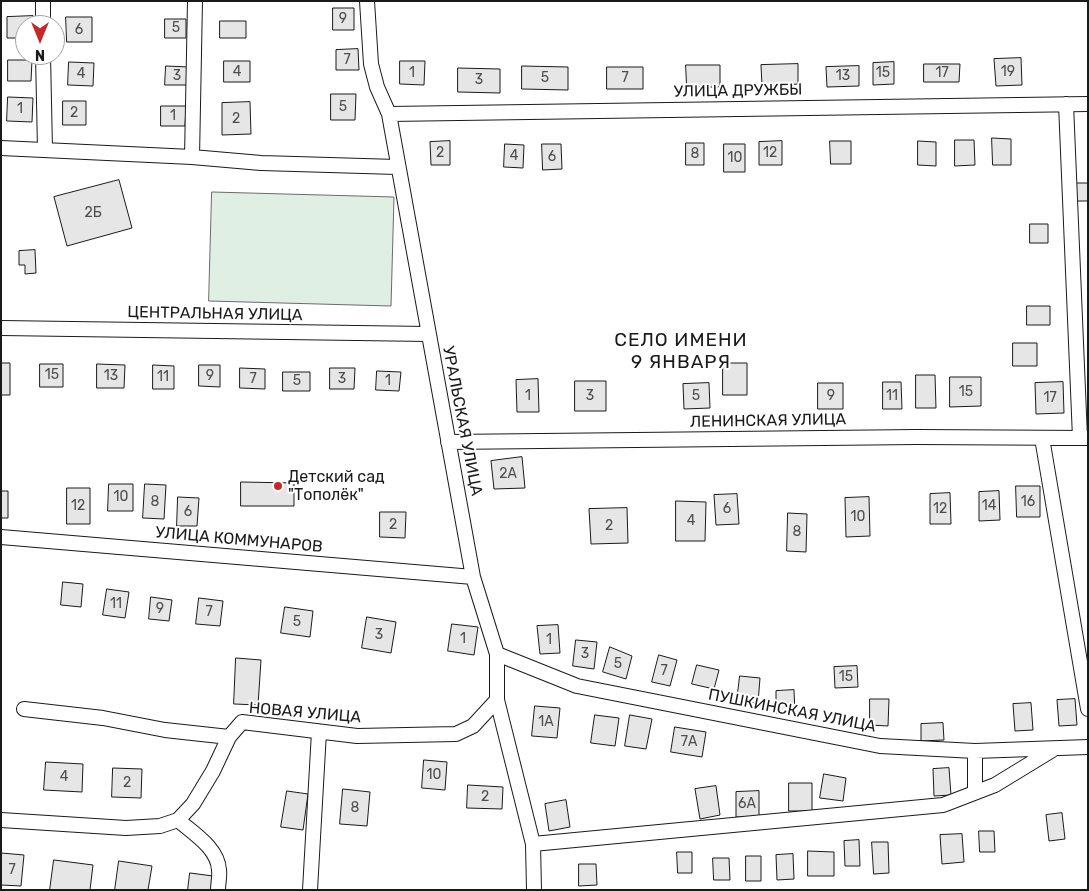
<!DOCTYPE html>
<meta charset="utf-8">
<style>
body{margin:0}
#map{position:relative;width:1089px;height:891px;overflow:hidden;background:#fff;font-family:Rubik,sans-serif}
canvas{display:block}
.frame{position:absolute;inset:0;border:2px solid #1a1a1a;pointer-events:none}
.north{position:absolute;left:15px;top:15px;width:50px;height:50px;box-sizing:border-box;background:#fff;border:1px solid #a3a3a3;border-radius:50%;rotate:180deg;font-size:14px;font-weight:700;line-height:20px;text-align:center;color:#1a1a1a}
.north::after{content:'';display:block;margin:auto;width:18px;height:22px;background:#c62828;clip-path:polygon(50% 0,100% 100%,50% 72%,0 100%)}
</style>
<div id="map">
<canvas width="1089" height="891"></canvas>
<div class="frame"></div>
<div class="north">N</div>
</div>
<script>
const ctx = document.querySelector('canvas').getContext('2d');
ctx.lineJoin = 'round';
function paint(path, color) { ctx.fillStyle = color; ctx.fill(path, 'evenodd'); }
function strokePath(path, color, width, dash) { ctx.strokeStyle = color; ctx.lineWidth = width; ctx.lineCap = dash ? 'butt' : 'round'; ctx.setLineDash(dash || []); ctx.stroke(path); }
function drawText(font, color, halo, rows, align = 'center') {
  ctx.font = font + ' Rubik,sans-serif'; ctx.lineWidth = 4; ctx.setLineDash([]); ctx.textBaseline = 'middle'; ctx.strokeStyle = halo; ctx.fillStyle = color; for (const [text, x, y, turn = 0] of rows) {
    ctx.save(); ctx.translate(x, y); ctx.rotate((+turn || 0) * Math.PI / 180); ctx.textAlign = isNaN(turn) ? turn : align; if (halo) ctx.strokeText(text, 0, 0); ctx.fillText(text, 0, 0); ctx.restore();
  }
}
const green = new Path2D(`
 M 212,192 L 394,197 L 391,306 L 209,301 Z`);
const building = new Path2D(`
 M 333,8 L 354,8 L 354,30 L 333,30 Z
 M 33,16 L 33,25 L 25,25 L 25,38 L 7,38 L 7,17 Z
 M 66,17 L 92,17 L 92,42 L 67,42 Z
 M 165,19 L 186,19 L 186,38 L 165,38 Z
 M 220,21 L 246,21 L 246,38 L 220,38 Z
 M 358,49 L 359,70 L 336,70 L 336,50 Z
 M 1021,58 L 1022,85 L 996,86 L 994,59 Z
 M 8,60 L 32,60 L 31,81 L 8,81 Z
 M 224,61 L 250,61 L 250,82 L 224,82 Z
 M 400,61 L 425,61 L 424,85 L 400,84 Z
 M 69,62 L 94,63 L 93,86 L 68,85 Z
 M 894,62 L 894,84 L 873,85 L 873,63 Z
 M 798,64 L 798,84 L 762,86 L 761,65 Z
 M 924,64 L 960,64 L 959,82 L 924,82 Z
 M 686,65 L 720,65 L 720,87 L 687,87 Z
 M 166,66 L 189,67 L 189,85 L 165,85 Z
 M 522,66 L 568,67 L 568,90 L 522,89 Z
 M 859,66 L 859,86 L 827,87 L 826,67 Z
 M 607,67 L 643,67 L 643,89 L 607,89 Z
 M 458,68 L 500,69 L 500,93 L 458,92 Z
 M 331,94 L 356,94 L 355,120 L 331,120 Z
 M 8,97 L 33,98 L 32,122 L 7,121 Z
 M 63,101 L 86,101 L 86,125 L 63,125 Z
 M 250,102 L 251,134 L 222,135 L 222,103 Z
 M 161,106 L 186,106 L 185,126 L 161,126 Z
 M 992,138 L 1011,139 L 1011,165 L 993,165 Z
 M 955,140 L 974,140 L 975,165 L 955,166 Z
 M 450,141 L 450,165 L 431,165 L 430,142 Z
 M 782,141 L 782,165 L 759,165 L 759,142 Z
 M 830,141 L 851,141 L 851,164 L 831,164 Z
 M 918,141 L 936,142 L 936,166 L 918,165 Z
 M 686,143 L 704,143 L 704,165 L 686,165 Z
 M 505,144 L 524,145 L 523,168 L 504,167 Z
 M 542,144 L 561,144 L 562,169 L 543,170 Z
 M 724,144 L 745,144 L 745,172 L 724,172 Z
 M 119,180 L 132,228 L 67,246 L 54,197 Z
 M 1075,183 L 1088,183 L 1088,201 L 1075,201 Z
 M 1030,224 L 1048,224 L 1048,243 L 1030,243 Z
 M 35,250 L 36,273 L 25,274 L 25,265 L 19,265 L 19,251 Z
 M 1027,306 L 1050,306 L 1050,325 L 1027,325 Z
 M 1013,343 L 1037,343 L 1037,366 L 1013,366 Z
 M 1,363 L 10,363 L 10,395 L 1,395 Z
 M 723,363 L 747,363 L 747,395 L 723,395 Z
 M 40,364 L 63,364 L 63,387 L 40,387 Z
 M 97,364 L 125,365 L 124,388 L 97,388 Z
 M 153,365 L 174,366 L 174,389 L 153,389 Z
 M 199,365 L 220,365 L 220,387 L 199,386 Z
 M 240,368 L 265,369 L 265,389 L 240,388 Z
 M 330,368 L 355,368 L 354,389 L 330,389 Z
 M 377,371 L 401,372 L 399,391 L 376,390 Z
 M 283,372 L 310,372 L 310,391 L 283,391 Z
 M 916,375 L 935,375 L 936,408 L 916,408 Z
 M 950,377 L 981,377 L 981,406 L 950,407 Z
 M 538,379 L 539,412 L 517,412 L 516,380 Z
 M 575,381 L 606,381 L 606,411 L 575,411 Z
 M 883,382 L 901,382 L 902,409 L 883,409 Z
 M 1063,382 L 1064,413 L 1036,414 L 1035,383 Z
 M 709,383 L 710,408 L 684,409 L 683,384 Z
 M 818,383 L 843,383 L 843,409 L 818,409 Z
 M 522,457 L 525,488 L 494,489 L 491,461 Z
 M 241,482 L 294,483 L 294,506 L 241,506 Z
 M 109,484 L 133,484 L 133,511 L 108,511 Z
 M 145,484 L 166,485 L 164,519 L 143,518 Z
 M 1016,486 L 1040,486 L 1040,517 L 1017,517 Z
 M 67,488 L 90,488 L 90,524 L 67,524 Z
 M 1,491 L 8,491 L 8,518 L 1,518 Z
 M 999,491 L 1000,520 L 979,521 L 979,492 Z
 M 950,493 L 951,524 L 930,524 L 930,494 Z
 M 737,494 L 739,524 L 716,525 L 714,495 Z
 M 178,497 L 199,498 L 197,526 L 177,526 Z
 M 869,497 L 870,536 L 846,537 L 845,498 Z
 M 676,501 L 706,502 L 705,541 L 676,541 Z
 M 627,508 L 628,543 L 591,544 L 589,509 Z
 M 380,512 L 406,512 L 405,538 L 380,537 Z
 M 788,513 L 807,514 L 806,552 L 787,551 Z
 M 63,582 L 83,584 L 81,607 L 61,605 Z
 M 107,589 L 129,592 L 125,618 L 103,615 Z
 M 151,597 L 172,600 L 169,621 L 149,619 Z
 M 199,598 L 223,601 L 220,626 L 196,624 Z
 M 285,607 L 313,611 L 310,637 L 281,633 Z
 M 367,617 L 396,622 L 391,653 L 362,648 Z
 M 452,624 L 478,627 L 474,655 L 448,651 Z
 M 558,625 L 560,653 L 540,654 L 537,626 Z
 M 576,640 L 597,642 L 594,669 L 573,666 Z
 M 610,647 L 632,656 L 626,679 L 603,672 Z
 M 659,655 L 677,660 L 670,686 L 652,682 Z
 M 236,658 L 261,660 L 258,705 L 234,704 Z
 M 697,665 L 719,670 L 714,689 L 692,684 Z
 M 857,666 L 858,687 L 835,688 L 834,667 Z
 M 740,676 L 760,678 L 758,703 L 737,701 Z
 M 794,690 L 795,713 L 776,713 L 776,691 Z
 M 870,699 L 889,699 L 888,726 L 870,725 Z
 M 1075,699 L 1077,725 L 1059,726 L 1057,700 Z
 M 1031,703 L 1033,730 L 1015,731 L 1013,704 Z
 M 535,706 L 560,708 L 557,738 L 532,736 Z
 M 595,715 L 619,718 L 615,746 L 591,743 Z
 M 630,715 L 652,719 L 646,749 L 625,746 Z
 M 943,723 L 944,740 L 921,741 L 921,724 Z
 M 675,727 L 706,732 L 702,757 L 671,752 Z
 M 424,760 L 447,762 L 445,790 L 422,788 Z
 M 46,762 L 83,764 L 82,792 L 44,790 Z
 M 113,768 L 142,769 L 141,798 L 112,797 Z
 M 949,768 L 951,795 L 934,796 L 933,769 Z
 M 824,774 L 846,778 L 843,801 L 820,798 Z
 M 789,783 L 812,783 L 812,811 L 789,811 Z
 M 468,785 L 503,787 L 502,809 L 467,808 Z
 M 716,786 L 720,815 L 700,819 L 695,789 Z
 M 343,789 L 370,792 L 367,826 L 340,824 Z
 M 287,791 L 308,794 L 303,830 L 281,827 Z
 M 759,791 L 759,817 L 736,817 L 736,792 Z
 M 566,800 L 570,827 L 549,831 L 545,804 Z
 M 1062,813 L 1065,839 L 1049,841 L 1046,815 Z
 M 979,831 L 994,831 L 995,852 L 980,852 Z
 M 962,834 L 964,862 L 942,864 L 940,835 Z
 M 859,840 L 860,866 L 845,866 L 844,841 Z
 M 872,842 L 888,842 L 889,873 L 874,874 Z
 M 808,851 L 834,852 L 834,876 L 808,876 Z
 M 677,852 L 692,852 L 692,873 L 678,873 Z
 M 1,853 L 24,855 L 21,886 L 1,885 Z
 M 793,854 L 794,879 L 777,880 L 776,855 Z
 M 746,856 L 761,856 L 761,881 L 746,881 Z
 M 713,858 L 729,858 L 730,880 L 714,880 Z
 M 54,860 L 93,865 L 90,890 L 50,890 Z
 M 119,861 L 152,866 L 148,890 L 115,890 Z
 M 579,864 L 596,864 L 597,885 L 579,886 Z
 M 190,873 L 213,876 L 212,890 L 188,890 Z`);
const minor = new Path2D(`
 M 43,1 L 43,25
 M 367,1 L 371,64 L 377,87 L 389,114 L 473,577 L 497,654 L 497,700 L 533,844 L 534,890
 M 43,55 L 45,149
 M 1066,104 L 1080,438
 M 389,114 L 1088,104
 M 1,148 L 192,157 L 261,163 L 397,167
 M 192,157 L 195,1
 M 1,328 L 428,334
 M 1042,438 L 1088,709
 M 448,442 L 917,437 L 1088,438
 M 1,537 L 473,577
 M 497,654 L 577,686 L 880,746 L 975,751 L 1088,747
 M 24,709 L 103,718 L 165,730 L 229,737
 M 975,792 L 975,751
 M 1,820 L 126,828 L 160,826 L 178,820 L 193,804 L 213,771 L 229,737 L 242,722 L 357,736 L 456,734 L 473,726 L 497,700
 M 178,820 C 193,833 218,848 219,870 C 220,876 218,883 218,890
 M 533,844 L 943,805 L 995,785 L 1054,749
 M 310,890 L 319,732`);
const markers = [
 [278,486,5,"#c62828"]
];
const numberNames = [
 ["9",343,19],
 ["5",176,28],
 ["6",79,30],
 ["7",347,60],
 ["4",237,72],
 ["19",1008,72],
 ["1",412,73],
 ["15",883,73],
 ["17",942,73],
 ["4",81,74],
 ["3",177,76],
 ["13",843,76],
 ["5",545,78],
 ["7",625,78],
 ["3",479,80],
 ["5",343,107],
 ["1",20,109],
 ["2",74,113],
 ["1",173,116],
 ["2",236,119],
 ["2",440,153],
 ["12",770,153],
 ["8",695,154],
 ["4",514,156],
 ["6",552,157],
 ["10",735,158],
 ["2Б",93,213],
 ["15",52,375],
 ["13",111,376],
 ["9",210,376],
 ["11",163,377],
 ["7",253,379],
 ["3",342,379],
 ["5",297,381],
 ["1",388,381],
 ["15",966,392],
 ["1",528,396],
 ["3",590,396],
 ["5",696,396],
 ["9",831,396],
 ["11",892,396],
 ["17",1050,398],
 ["2А",508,474],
 ["10",121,497],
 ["8",155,502],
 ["16",1028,502],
 ["12",78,506],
 ["14",989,506],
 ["6",727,509],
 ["12",940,509],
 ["6",188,512],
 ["10",858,517],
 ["4",691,521],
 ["2",393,525],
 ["2",609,526],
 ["8",797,532],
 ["11",116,604],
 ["9",160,609],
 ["7",209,612],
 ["5",297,622],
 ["3",379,635],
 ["1",463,639],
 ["1",549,640],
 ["3",585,654],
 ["5",618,664],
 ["7",664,671],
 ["15",846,677],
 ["1А",546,722],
 ["7А",689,742],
 ["10",434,775],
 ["4",64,777],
 ["2",127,783],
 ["2",485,797],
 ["6А",747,804],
 ["8",355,808],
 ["7",12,870]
];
const streetNames = [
 ["УЛИЦА ДРУЖБЫ",738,91,-1],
 ["ЦЕНТРАЛЬНАЯ УЛИЦА",215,314,1],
 ["УРАЛЬСКАЯ УЛИЦА",462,421,79],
 ["ЛЕНИНСКАЯ УЛИЦА",768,421,-1],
 ["УЛИЦА КОММУНАРОВ",239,540,5],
 ["ПУШКИНСКАЯ УЛИЦА",792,711,11],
 ["НОВАЯ УЛИЦА",305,713,5]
];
const poiNames = [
 ["Детский сад",288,477],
 ["\"Тополёк\"",288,495]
];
const quarterNames = [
 ["СЕЛО ИМЕНИ",681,341],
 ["9 ЯНВАРЯ",681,363]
];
paint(green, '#e0efe3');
strokePath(green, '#6a6a6a', 1);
paint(building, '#e6e6e6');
strokePath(building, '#1a1a1a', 1);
strokePath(minor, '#1a1a1a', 16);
strokePath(minor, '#fff', 14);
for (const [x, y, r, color] of markers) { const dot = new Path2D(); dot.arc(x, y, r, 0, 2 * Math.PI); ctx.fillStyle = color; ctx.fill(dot); strokePath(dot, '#fff', 2); }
drawText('14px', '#4d4d4d', null, numberNames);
drawText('16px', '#1a1a1a', '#fff', streetNames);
drawText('16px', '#1a1a1a', '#fff', poiNames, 'left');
ctx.letterSpacing = '1px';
drawText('19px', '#1a1a1a', '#fff', quarterNames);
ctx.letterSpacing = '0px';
</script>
